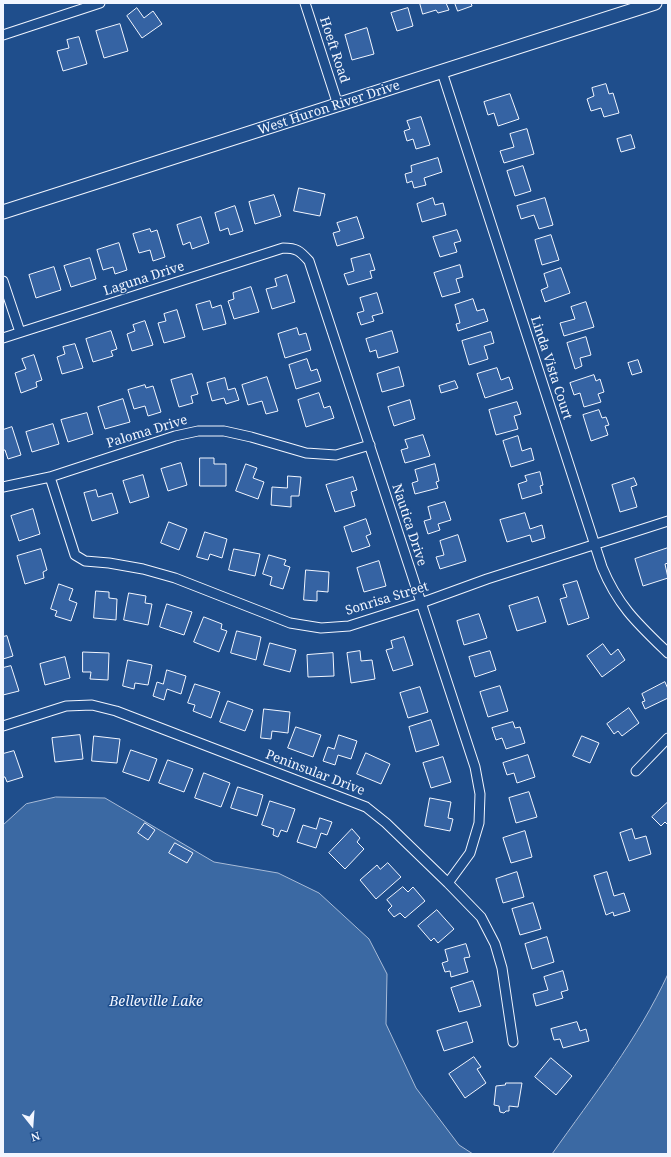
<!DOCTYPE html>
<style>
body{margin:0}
#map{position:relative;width:671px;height:1157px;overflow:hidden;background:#1f4e8c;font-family:"Noto Serif",serif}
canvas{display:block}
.frame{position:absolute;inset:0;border:4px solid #f2f6ff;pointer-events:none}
.north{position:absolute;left:12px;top:1105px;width:40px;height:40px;-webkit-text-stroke:3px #1f4e8c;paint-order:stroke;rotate:163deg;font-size:11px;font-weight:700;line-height:16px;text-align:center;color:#f2f6ff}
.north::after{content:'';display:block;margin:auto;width:14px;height:18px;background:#f2f6ff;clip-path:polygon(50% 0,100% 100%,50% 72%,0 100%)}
</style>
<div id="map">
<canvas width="671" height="1157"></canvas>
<div class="frame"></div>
<div class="north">N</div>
</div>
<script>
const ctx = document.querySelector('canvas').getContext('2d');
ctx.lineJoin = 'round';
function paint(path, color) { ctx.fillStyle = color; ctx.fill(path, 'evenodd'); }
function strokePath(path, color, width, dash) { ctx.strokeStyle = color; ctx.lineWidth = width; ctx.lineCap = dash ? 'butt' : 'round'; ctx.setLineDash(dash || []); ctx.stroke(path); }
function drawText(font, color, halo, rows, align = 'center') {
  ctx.font = font + ' "Noto Serif",serif'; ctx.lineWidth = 3; ctx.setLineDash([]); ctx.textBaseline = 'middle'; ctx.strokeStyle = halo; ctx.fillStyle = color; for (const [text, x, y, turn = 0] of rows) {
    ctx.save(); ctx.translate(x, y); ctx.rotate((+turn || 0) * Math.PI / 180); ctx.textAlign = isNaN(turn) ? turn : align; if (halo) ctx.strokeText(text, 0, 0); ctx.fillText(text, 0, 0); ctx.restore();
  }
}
const water = new Path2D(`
 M 56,797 L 105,798 L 214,862 L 278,873 L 319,893 L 369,939 L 387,974 L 386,1024 L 416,1088 L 459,1145 L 473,1154 L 3,1154 L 3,825 L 26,804 Z
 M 668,974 L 668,1154 L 552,1154 C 593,1096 638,1039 668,974 Z`);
const building = new Path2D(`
 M 420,3 L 446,3 L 449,10 L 438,13 L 436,10 L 423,14 Z
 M 455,3 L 471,3 L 472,6 L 458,11 Z
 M 137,8 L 144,18 L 153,11 L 162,24 L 142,38 L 127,16 Z
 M 408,8 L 413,26 L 397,31 L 391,13 Z
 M 120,24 L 128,51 L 104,58 L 96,31 Z
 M 367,28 L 374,54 L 352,60 L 345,35 Z
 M 79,37 L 87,64 L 63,71 L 57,51 L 69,48 L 67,40 Z
 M 606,84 L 609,94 L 613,93 L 619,113 L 604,117 L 601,108 L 591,111 L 587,99 L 594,96 L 592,88 Z
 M 510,94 L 519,119 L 498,126 L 494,113 L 488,115 L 484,102 Z
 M 421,117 L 430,145 L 416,149 L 413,139 L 407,141 L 404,131 L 410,129 L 407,121 Z
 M 527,129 L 534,154 L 504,163 L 500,151 L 514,147 L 510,134 Z
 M 631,135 L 635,148 L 621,152 L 617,139 Z
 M 438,158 L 442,172 L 424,178 L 426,185 L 414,188 L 412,181 L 407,183 L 405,174 L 412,172 L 411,166 Z
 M 523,166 L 531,191 L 515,196 L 507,171 Z
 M 299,188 L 325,194 L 320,216 L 294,211 Z
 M 274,195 L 281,216 L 255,224 L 249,202 Z
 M 433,198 L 435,205 L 443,203 L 446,215 L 422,222 L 417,204 Z
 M 545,198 L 553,225 L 539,229 L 534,215 L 521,219 L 517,206 Z
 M 235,206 L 243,231 L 230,235 L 228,228 L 220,231 L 215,213 Z
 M 201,217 L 209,243 L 192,249 L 190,242 L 183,245 L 177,225 Z
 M 357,217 L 364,238 L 337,246 L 333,233 L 340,231 L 337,223 Z
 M 150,229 L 151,232 L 157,230 L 165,257 L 153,261 L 150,250 L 139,253 L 133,234 Z
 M 457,230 L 461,241 L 454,243 L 457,252 L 440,257 L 433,237 Z
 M 551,235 L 559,260 L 542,265 L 535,240 Z
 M 119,243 L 127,270 L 115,274 L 113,267 L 103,270 L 97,250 Z
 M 370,254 L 375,270 L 370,271 L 372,278 L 348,285 L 344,274 L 354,271 L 351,259 Z
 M 90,258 L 96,279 L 71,287 L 64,266 Z
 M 460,265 L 463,277 L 456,279 L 460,292 L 442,297 L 434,273 Z
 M 54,267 L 61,290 L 36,298 L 29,275 Z
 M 561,268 L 570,293 L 545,302 L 541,290 L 548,287 L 544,274 Z
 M 287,275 L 295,302 L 272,309 L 266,289 L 277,286 L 275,279 Z
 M 251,287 L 259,312 L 234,319 L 228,301 L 234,299 L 233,293 Z
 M 377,293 L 383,313 L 372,316 L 374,321 L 361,325 L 357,313 L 364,311 L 360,298 Z
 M 473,299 L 477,311 L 484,309 L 488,321 L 458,331 L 456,324 L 460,323 L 455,305 Z
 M 210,301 L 212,308 L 221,305 L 226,324 L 203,330 L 196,305 Z
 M 586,302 L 594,327 L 564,336 L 560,323 L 575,319 L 571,307 Z
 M 177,310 L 185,337 L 164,343 L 158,323 L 166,321 L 164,314 Z
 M 145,321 L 153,345 L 132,351 L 127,334 L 135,331 L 133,325 Z
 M 297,328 L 299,335 L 306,333 L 311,350 L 285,358 L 278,334 Z
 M 111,331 L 117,349 L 111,351 L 113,356 L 93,362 L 86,339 Z
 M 392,331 L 398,352 L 378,358 L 376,350 L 370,352 L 366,339 Z
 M 491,332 L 494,343 L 484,346 L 488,359 L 469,365 L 462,341 Z
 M 586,337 L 591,355 L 580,358 L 582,366 L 575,369 L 567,343 Z
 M 75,344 L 83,368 L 62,374 L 57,357 L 65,354 L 63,347 Z
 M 34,355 L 42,380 L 36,382 L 37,387 L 21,393 L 15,373 L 26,369 L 22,359 Z
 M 307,359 L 311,371 L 317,369 L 321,381 L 296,389 L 289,365 Z
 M 638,360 L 642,372 L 632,375 L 628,363 Z
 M 399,367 L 404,386 L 382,392 L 377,374 Z
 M 497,368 L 501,380 L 509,377 L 513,389 L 485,398 L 477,374 Z
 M 192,374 L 198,394 L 191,396 L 193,403 L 179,407 L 171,380 Z
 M 594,375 L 596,381 L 600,379 L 604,392 L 598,394 L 601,402 L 584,407 L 580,393 L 574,395 L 570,383 Z
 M 267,377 L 278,411 L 266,414 L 262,401 L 248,405 L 242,385 Z
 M 225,378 L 228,390 L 235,388 L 239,400 L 226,404 L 224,398 L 212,401 L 207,383 Z
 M 455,381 L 458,388 L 441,393 L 439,386 Z
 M 145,385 L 146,388 L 153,386 L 161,412 L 148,416 L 145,406 L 134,409 L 128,390 Z
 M 319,393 L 324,408 L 330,406 L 334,418 L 306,427 L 298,400 Z
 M 123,399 L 130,422 L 105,429 L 98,407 Z
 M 410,400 L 415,419 L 394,426 L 388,407 Z
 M 517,402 L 521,414 L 514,416 L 518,429 L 496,435 L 489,410 Z
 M 599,410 L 602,418 L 606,417 L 609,425 L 605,426 L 608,435 L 591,441 L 583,415 Z
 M 87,413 L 93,434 L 68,442 L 61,420 Z
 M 53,424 L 59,444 L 32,452 L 26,432 Z
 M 12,427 L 21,455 L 8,459 L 5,450 L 3,450 L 3,430 Z
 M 423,435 L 430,456 L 405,463 L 401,450 L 408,448 L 405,440 Z
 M 518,436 L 522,451 L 531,448 L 534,460 L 511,467 L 503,441 Z
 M 200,458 L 214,458 L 214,464 L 226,464 L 226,486 L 200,486 Z
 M 181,463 L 187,485 L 168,491 L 161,469 Z
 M 246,464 L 257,468 L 253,478 L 264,482 L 258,499 L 236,491 Z
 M 435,464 L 439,481 L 436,482 L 438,488 L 415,494 L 412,483 L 418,481 L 415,470 Z
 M 540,472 L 543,485 L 540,486 L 542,493 L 522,499 L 518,484 L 527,481 L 525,476 Z
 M 143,475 L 149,497 L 130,503 L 123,481 Z
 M 288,476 L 301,477 L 299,496 L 291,496 L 291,507 L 271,505 L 272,487 L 287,488 Z
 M 353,477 L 357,490 L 351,492 L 355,506 L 335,512 L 326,485 Z
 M 634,478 L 637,485 L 631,487 L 637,507 L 620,512 L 612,485 Z
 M 96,490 L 98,497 L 112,493 L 118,513 L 92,521 L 84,493 Z
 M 445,502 L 451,520 L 438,524 L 440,530 L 428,534 L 424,521 L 431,519 L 428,507 Z
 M 33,509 L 40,534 L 19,541 L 11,516 Z
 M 525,513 L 530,529 L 542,525 L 545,538 L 532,542 L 530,535 L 507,542 L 500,520 Z
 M 366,519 L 371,534 L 366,536 L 370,546 L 352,552 L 344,527 Z
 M 169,522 L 187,529 L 179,550 L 161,543 Z
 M 205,532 L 227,539 L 222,558 L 210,554 L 208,560 L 197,557 Z
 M 458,535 L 466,561 L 440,569 L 436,557 L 444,555 L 440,541 Z
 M 668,548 L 668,563 L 665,564 L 668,578 L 643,586 L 635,559 Z
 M 41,549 L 47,570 L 43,572 L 44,578 L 25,584 L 17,556 Z
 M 234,549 L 260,554 L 255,576 L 229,570 Z
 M 269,555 L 286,560 L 284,565 L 290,567 L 283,589 L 270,585 L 272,577 L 263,574 Z
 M 379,561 L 386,586 L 364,592 L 357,568 Z
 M 306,570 L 329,572 L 328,592 L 317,591 L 317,601 L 304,600 Z
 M 577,581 L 589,618 L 568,625 L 560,599 L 567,597 L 563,585 Z
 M 59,584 L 73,589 L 69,600 L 77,603 L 71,621 L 55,616 L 57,611 L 51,609 Z
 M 96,591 L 109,592 L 109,598 L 117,599 L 116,620 L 94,618 Z
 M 129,593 L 146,596 L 145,603 L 152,604 L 148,625 L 124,620 Z
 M 538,597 L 546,622 L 517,631 L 509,606 Z
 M 167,604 L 192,612 L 184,635 L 160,627 Z
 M 479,614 L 487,638 L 464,645 L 457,621 Z
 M 204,617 L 222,624 L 221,629 L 227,631 L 219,652 L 194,642 Z
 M 237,631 L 261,637 L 256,660 L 231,653 Z
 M 7,636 L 13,656 L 3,659 L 3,637 Z
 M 404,637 L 413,665 L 393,671 L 386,650 L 393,648 L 391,641 Z
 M 270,643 L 296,650 L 290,672 L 264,665 Z
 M 603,644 L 611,655 L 618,649 L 625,660 L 602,677 L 587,656 Z
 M 360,651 L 361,661 L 372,660 L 375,679 L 351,683 L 347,653 Z
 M 490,651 L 496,670 L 475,677 L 469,657 Z
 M 83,652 L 109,653 L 108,680 L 90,679 L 91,672 L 83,672 Z
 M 333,653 L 334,676 L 308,677 L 307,655 Z
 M 65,657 L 70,678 L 45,685 L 40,664 Z
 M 128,660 L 152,665 L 148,685 L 135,683 L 134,689 L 123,686 Z
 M 11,666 L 19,691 L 3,695 L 3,668 Z
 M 167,670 L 186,676 L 181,694 L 167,689 L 164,700 L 153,696 L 157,682 L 163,684 Z
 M 665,682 L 668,689 L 668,698 L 645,709 L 642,702 L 645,701 L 642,694 Z
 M 195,684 L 220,692 L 211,718 L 193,711 L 195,705 L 188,703 Z
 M 500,686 L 508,711 L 488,717 L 480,692 Z
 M 420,687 L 428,712 L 408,718 L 400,693 Z
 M 228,701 L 253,710 L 245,731 L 220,722 Z
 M 629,708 L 639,723 L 622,736 L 618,731 L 614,734 L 607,724 Z
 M 264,709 L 290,712 L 288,733 L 272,731 L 271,739 L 261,738 Z
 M 431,720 L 439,745 L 416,752 L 409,727 Z
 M 513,722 L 515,728 L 520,727 L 525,743 L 506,749 L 502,738 L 496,740 L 492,728 Z
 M 296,727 L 321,735 L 313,757 L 288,748 Z
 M 80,735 L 83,759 L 55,762 L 52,738 Z
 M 339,735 L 357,741 L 351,759 L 338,755 L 335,765 L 323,761 L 328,747 L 334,749 Z
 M 94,736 L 120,739 L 117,763 L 92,761 Z
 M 582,736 L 599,743 L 590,763 L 573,756 Z
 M 131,750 L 157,759 L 149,781 L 123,772 Z
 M 14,751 L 23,777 L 7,782 L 5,777 L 3,777 L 3,754 Z
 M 366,753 L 390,764 L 381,784 L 357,774 Z
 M 528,755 L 535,777 L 517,783 L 514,773 L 507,775 L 503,763 Z
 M 443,757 L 451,782 L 431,788 L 423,763 Z
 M 168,760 L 193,769 L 184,792 L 159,783 Z
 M 204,773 L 230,783 L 221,807 L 195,798 Z
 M 238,787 L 263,795 L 257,816 L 231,808 Z
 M 529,792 L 537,817 L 516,823 L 509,798 Z
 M 430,798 L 451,802 L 448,818 L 453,819 L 450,831 L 425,826 Z
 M 270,801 L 295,809 L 287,832 L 281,830 L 278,837 L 273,835 L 274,829 L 262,825 Z
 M 668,802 L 668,825 L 665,822 L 661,826 L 652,817 Z
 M 320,818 L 332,822 L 327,835 L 321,833 L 316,848 L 297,842 L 303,825 L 316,829 Z
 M 145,823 L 155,830 L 148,840 L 138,833 Z
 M 352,829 L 360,838 L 357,842 L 364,849 L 345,869 L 329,853 Z
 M 632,829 L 635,839 L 646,836 L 651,854 L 629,861 L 620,833 Z
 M 525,831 L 532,857 L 511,863 L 503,838 Z
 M 175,843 L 193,853 L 187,863 L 169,853 Z
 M 388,863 L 401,877 L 376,899 L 360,880 L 377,865 L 380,869 Z
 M 517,872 L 524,897 L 503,903 L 496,879 Z
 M 607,872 L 614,896 L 624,893 L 630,911 L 614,916 L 613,912 L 606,915 L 594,876 Z
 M 403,887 L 408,892 L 413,887 L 425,901 L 405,918 L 400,913 L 394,917 L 388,910 L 392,906 L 387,900 Z
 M 533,903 L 541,929 L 520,935 L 512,909 Z
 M 437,910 L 454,929 L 438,943 L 434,938 L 431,941 L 418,926 Z
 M 547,937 L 554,962 L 532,969 L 525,944 Z
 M 466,944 L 470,957 L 464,958 L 468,972 L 451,977 L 450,971 L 445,972 L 442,963 L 448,961 L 445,950 Z
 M 563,971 L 568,990 L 561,992 L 563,998 L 536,1006 L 533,994 L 548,990 L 544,977 Z
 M 473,981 L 481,1006 L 459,1012 L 451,988 Z
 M 467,1022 L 473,1042 L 444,1051 L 437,1031 Z
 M 577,1022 L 580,1031 L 586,1029 L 589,1041 L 563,1048 L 560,1039 L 554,1040 L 551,1029 Z
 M 474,1057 L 481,1067 L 477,1069 L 486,1083 L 465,1098 L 449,1074 Z
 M 551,1058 L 572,1076 L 556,1095 L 535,1077 Z
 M 506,1083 L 522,1083 L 518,1107 L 509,1106 L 509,1111 L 506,1111 L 504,1113 L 500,1112 L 499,1106 L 494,1105 L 496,1086 L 505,1085 Z`);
const street = new Path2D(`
 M 305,3 L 338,105
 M 3,35 L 100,3
 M 442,72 L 602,567 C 618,606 638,624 668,653
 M 3,281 L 20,332
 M 3,338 L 283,248 C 297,248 300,251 309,261 L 475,767 L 480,794 L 479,823 L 470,853 L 448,883
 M 50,477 L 75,555 L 85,561 L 109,563 L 143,569 L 175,578 L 290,623 L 321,628 L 349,626 L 421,603 L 487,579 L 668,521
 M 3,487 L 50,477 L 175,436 L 198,431 L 224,431 L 251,437 L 306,453 L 336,455 L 370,445
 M 3,726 L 66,706 L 92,705 L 116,711 L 366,807 L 386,823 L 448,883 L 481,917 L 495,944 L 502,968 L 513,1042
 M 636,771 L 668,738`);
const secondary = new Path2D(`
 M 3,212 L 655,3`);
const streetNames = [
 ["Hoeft Road",334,50,72],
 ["West Huron River Drive",329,108,-18],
 ["Laguna Drive",144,279,-18],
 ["Linda Vista Court",551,368,72],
 ["Paloma Drive",147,432,-17],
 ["Nautica Drive",409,525,72],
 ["Sonrisa Street",387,599,-17],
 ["Peninsular Drive",315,773,21]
];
const waterNames = [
 ["Belleville Lake",156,1002]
];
paint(water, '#3b69a3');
strokePath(water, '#a8bbd7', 1);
paint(building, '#3563a3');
strokePath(building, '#f2f6ff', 1);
strokePath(street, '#f2f6ff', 11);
strokePath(secondary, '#f2f6ff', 15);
strokePath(street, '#1f4e8c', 9);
strokePath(secondary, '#1f4e8c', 13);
drawText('13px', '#f2f6ff', '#1f4e8c', streetNames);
drawText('italic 14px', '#f2f6ff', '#1f4e8c', waterNames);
</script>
